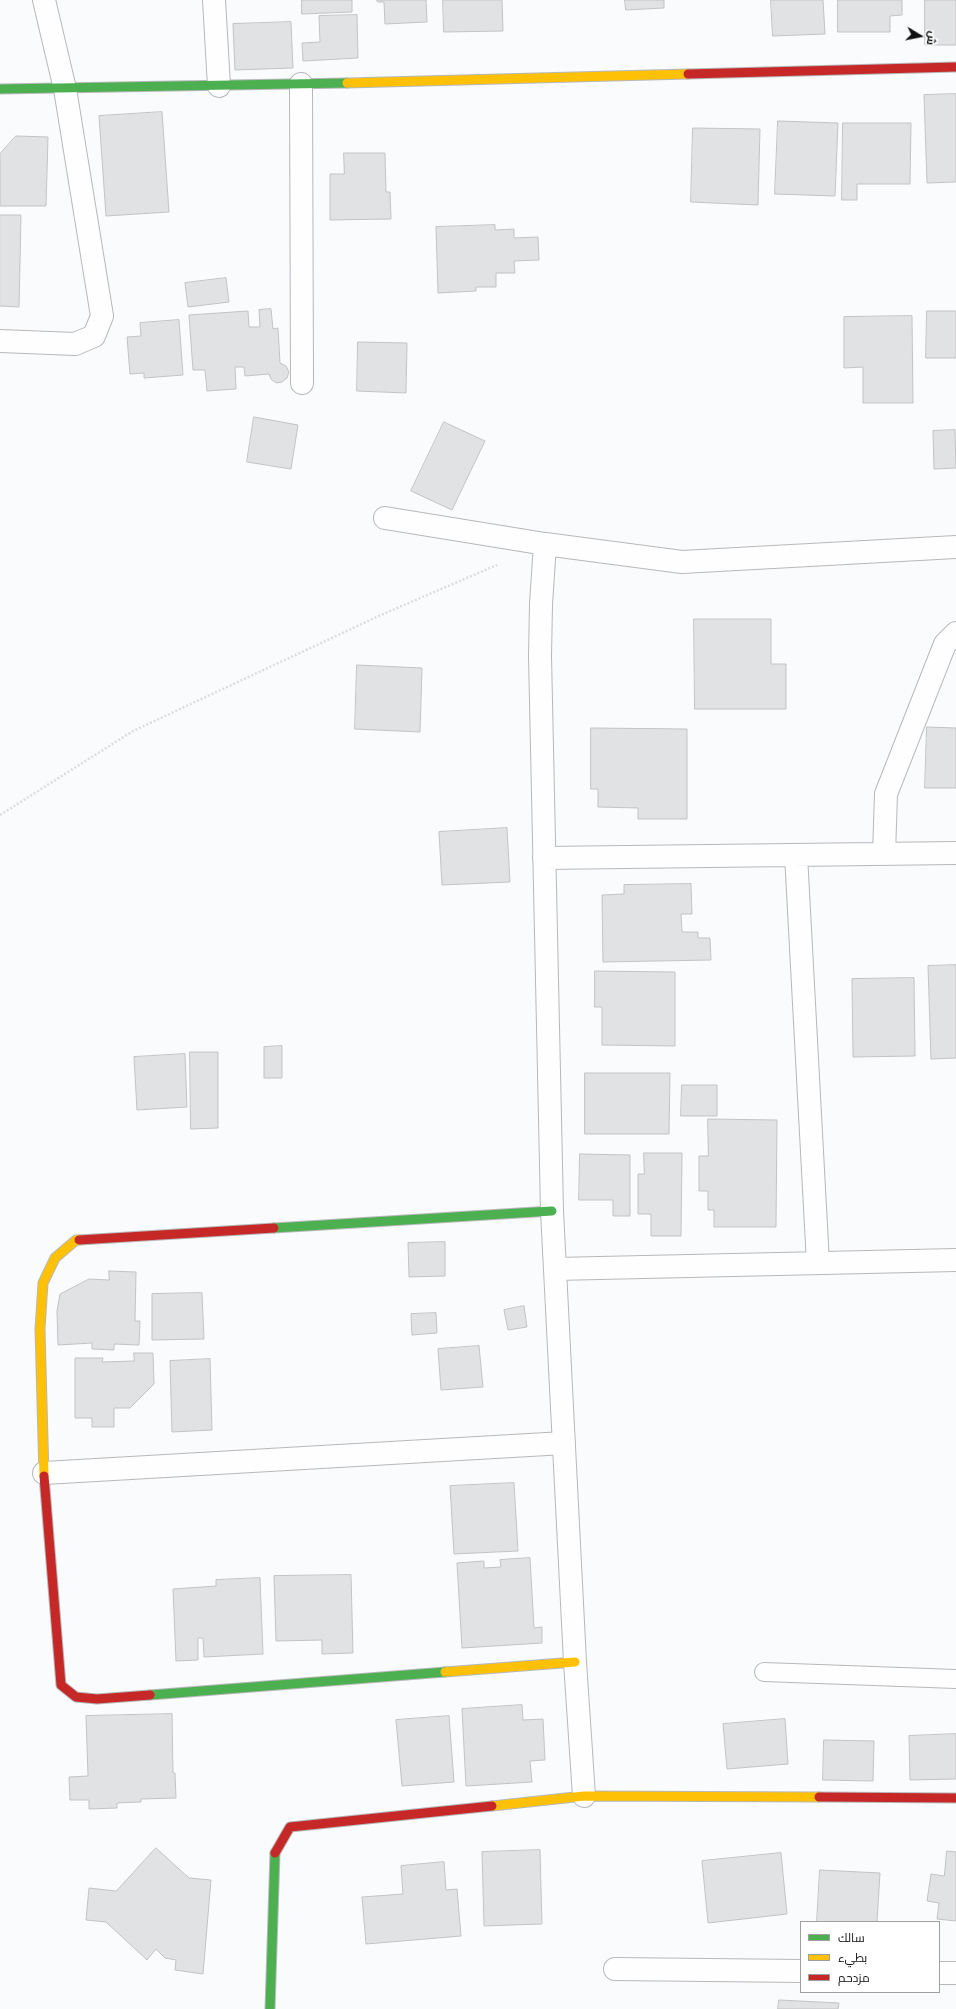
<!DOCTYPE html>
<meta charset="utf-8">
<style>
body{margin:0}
#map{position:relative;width:956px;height:2009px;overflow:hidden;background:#f9fbfd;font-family:"IBM Plex Sans",Cairo,sans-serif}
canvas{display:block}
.legend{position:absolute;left:800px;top:1921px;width:140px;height:72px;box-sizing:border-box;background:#fff;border:1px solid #9f9fa0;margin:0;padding:5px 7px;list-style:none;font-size:12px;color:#0f1011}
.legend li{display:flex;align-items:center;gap:8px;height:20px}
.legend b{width:20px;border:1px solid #9f9fa0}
.north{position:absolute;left:900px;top:16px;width:40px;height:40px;-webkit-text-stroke:3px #fff;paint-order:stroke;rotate:100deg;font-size:11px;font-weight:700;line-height:16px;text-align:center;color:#0f1011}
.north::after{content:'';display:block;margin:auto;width:14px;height:18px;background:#0f1011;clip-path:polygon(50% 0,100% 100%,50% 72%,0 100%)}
</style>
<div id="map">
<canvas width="956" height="2009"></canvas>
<ul class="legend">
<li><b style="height:5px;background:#4caf50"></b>سالك</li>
<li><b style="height:5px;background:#ffc107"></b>بطيء</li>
<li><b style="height:5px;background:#c62828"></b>مزدحم</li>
</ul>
<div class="north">ش</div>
</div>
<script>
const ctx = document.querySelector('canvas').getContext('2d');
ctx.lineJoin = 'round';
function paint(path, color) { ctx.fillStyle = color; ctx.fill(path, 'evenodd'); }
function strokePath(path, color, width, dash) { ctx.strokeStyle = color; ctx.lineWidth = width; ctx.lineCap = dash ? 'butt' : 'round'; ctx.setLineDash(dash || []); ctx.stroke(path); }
const building = new Path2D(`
 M 302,0 L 352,0 L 352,12 L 302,14 Z
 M 377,0 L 426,0 L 427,22 L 385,24 L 384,2 L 378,2 Z
 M 443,0 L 502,0 L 503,31 L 444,32 Z
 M 625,0 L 664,0 L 664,8 L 626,10 Z
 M 771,0 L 823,0 L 825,34 L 773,36 Z
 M 838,0 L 902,0 L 902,15 L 890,16 L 890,32 L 838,32 Z
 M 925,0 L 956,0 L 956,45 L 925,45 Z
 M 357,15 L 358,58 L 303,61 L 302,43 L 320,42 L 319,16 Z
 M 291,22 L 293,68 L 235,70 L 233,24 Z
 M 956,94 L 956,182 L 927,183 L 924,95 Z
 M 162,112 L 169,212 L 106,216 L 99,116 Z
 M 778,121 L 838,123 L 835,196 L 775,194 Z
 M 843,123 L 911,123 L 910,184 L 857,184 L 857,200 L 842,200 Z
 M 693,128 L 760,129 L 758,205 L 691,202 Z
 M 16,136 L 48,137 L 46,206 L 0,206 L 0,154 Z
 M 344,153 L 385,153 L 386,192 L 390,192 L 391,219 L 330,220 L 330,174 L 344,174 Z
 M 0,215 L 21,215 L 19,307 L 0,306 Z
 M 495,225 L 495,230 L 514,229 L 514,238 L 538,237 L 539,260 L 514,261 L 515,273 L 496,273 L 496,287 L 476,287 L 476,291 L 438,293 L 436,227 Z
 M 226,278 L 229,302 L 188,307 L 185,283 Z
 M 271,309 L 273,329 L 278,328 L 280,363 L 286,366 L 289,372 L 287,378 L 282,382 L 276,383 L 271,379 L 269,374 L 245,376 L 244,367 L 235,367 L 236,389 L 207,391 L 205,370 L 193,370 L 189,315 L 248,311 L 249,327 L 260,327 L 259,310 Z
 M 927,311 L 956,311 L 956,358 L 926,358 Z
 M 912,316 L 913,403 L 863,403 L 863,367 L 844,368 L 844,317 Z
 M 179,320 L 183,375 L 144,378 L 144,373 L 130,374 L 127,337 L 141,336 L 140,323 Z
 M 358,342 L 407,343 L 406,393 L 357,391 Z
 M 254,417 L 298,425 L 291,469 L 247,462 Z
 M 444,422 L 485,441 L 452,510 L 411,491 Z
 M 955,430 L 956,468 L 934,469 L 933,431 Z
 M 694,619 L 771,619 L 771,664 L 786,664 L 786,709 L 695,709 Z
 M 357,665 L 422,668 L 420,732 L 355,729 Z
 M 927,727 L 956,728 L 956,788 L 925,788 Z
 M 591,728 L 687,729 L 687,819 L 638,819 L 638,808 L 598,807 L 598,789 L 591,789 Z
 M 507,828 L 510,882 L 442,885 L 439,832 Z
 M 691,884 L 692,914 L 681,914 L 682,932 L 698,932 L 698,938 L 710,938 L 711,960 L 603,962 L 602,895 L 624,894 L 624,885 Z
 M 956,965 L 956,1058 L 931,1059 L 928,966 Z
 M 595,971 L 675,972 L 675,1046 L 602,1045 L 602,1007 L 595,1007 Z
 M 914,978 L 915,1056 L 853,1057 L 852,979 Z
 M 282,1046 L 282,1078 L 264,1078 L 264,1047 Z
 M 190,1052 L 218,1052 L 218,1128 L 191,1129 Z
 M 185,1054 L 187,1107 L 137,1110 L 134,1057 Z
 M 585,1073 L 670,1073 L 669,1134 L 585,1134 Z
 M 682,1085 L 717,1085 L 717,1116 L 681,1116 Z
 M 708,1119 L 777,1120 L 776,1227 L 714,1227 L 714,1210 L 708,1210 L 708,1191 L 699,1191 L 699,1156 L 708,1156 Z
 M 644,1153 L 682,1153 L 681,1236 L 651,1236 L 651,1214 L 638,1214 L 638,1174 L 644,1174 Z
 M 580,1154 L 630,1155 L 630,1216 L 613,1216 L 613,1200 L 579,1200 Z
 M 445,1242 L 445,1276 L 409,1277 L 408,1243 Z
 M 109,1271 L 136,1272 L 135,1321 L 140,1321 L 139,1345 L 114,1344 L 114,1350 L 92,1349 L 92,1343 L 58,1345 L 57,1311 L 60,1294 L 89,1279 L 109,1280 Z
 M 202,1293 L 204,1339 L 152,1340 L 152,1294 Z
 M 524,1306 L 527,1327 L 508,1330 L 504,1310 Z
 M 436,1313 L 437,1333 L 412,1335 L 411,1314 Z
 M 479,1346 L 483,1387 L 441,1390 L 438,1349 Z
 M 134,1353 L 153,1353 L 154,1384 L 130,1408 L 114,1408 L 114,1427 L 92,1427 L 92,1418 L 75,1418 L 75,1358 L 103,1358 L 102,1362 L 134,1361 Z
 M 210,1359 L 212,1430 L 172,1432 L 170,1361 Z
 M 514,1483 L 518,1551 L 454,1554 L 450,1486 Z
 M 530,1558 L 534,1628 L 542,1627 L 542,1643 L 462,1648 L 457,1563 L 484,1561 L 484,1568 L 501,1567 L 500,1560 Z
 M 351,1575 L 353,1653 L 322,1654 L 322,1640 L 276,1641 L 274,1576 Z
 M 260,1578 L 263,1654 L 204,1657 L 203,1638 L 198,1638 L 198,1660 L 176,1661 L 173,1589 L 216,1586 L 216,1580 Z
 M 522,1705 L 523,1720 L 543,1719 L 545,1760 L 530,1761 L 532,1782 L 466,1786 L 462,1709 Z
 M 172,1714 L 173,1773 L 175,1773 L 176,1798 L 141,1799 L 141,1802 L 117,1803 L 117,1808 L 89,1809 L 89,1800 L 70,1800 L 69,1777 L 88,1776 L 86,1716 Z
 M 449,1716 L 454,1782 L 402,1786 L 396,1720 Z
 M 785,1719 L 788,1764 L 727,1769 L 723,1724 Z
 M 956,1734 L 956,1779 L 910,1780 L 909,1736 Z
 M 824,1740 L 874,1741 L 873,1781 L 823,1780 Z
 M 156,1848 L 189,1878 L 211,1880 L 203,1974 L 175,1970 L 176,1960 L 165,1958 L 156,1949 L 147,1960 L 106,1922 L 86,1920 L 89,1888 L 116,1891 Z
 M 540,1850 L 542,1924 L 484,1926 L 482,1852 Z
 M 947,1851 L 956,1852 L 956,1921 L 937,1919 L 939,1903 L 927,1901 L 931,1874 L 944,1876 Z
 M 781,1853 L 787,1914 L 708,1923 L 702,1861 Z
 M 444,1862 L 446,1890 L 457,1889 L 461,1936 L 366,1944 L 362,1897 L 403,1894 L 401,1866 Z
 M 820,1870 L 880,1873 L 877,1922 L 817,1922 Z
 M 779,2000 L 839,2003 L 838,2009 L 778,2009 Z`);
const path = new Path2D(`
 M 0,815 L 133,731 L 381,615 L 497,565`);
const lane = new Path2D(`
 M 764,1672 L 956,1679`);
const street = new Path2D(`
 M 214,0 L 219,86
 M 301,84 L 302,383
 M 0,341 L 75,344 L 94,336 L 102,316 L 65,89 L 44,0
 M 385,518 L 545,544 L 682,562 L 956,547
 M 545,544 L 541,604 L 540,656 L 552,1211 L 575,1662 L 584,1796
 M 884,854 L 886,794 L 945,644 L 956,633
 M 796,855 L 818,1263
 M 544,858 L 956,853
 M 555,1269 L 956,1260
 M 44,1473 L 564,1443
 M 615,1969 L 801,1971
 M 939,1973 L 956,1973`);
const fast = new Path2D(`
 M 0,89 L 347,83
 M 274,1228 L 552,1211
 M 150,1695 L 445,1672
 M 270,2009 L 275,1853`);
const slow = new Path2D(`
 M 347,83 L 688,74
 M 44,1476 L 40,1329 L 43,1283 L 55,1258 L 76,1240 L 79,1240
 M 445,1672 L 575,1662
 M 492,1806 L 584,1796 L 819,1797`);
const jam = new Path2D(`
 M 688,74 L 956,67
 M 79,1240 L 274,1228
 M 44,1476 L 61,1685 L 76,1697 L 97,1699 L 150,1695
 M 819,1797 L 956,1798
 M 275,1853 L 290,1827 L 492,1806`);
paint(building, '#e1e2e4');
strokePath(building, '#c3c3c5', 1);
strokePath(lane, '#b7b8ba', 20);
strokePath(street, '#b7b8ba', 24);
strokePath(fast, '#b7b8ba', 11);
strokePath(slow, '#b7b8ba', 11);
strokePath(jam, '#b7b8ba', 11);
strokePath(path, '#ddddde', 2.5, [2, 2]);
strokePath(lane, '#fefeff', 18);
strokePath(street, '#fefeff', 22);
strokePath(fast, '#4caf50', 9);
strokePath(slow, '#ffc107', 9);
strokePath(jam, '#c62828', 9);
</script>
